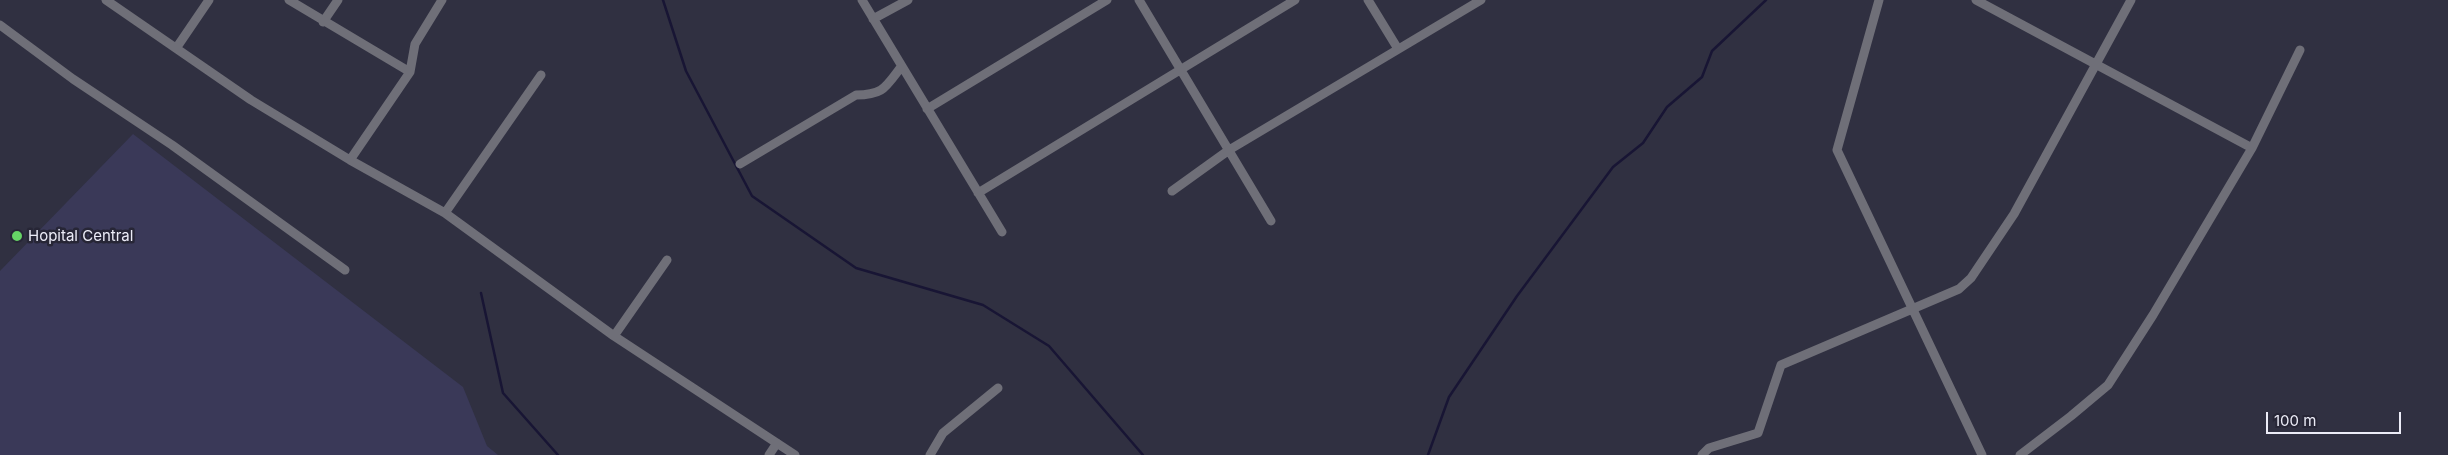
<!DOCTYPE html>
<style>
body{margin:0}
#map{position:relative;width:2448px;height:455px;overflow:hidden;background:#303041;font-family:Inter,sans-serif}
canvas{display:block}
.scale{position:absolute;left:2266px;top:412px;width:135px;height:22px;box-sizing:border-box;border:2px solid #ececf7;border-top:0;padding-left:6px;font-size:15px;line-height:18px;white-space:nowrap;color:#ececf7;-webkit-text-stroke:4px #272636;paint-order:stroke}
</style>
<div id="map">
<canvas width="2448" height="455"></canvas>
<div class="scale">100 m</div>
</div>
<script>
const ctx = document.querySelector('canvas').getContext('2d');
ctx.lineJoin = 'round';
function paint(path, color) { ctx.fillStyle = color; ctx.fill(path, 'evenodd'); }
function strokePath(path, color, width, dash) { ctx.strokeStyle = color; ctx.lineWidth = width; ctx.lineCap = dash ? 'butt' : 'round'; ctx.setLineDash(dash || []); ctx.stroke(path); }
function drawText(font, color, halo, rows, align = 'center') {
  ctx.font = font + ' Inter,sans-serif'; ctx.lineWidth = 5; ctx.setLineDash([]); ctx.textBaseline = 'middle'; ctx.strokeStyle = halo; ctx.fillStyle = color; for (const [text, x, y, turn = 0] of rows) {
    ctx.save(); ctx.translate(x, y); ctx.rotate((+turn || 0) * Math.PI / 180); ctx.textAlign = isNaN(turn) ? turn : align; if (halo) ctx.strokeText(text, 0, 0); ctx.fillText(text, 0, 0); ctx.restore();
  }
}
const green = new Path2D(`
 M 133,134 L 463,387 L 487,446 L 498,455 L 0,455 L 0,271 Z`);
const stream = new Path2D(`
 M 663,0 L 686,71 L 752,196 L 856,268 L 983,305 L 1049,346 L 1143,455
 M 481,293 L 503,393 L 558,455
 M 1428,455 L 1449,397 L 1517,296 L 1613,167 L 1643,143 L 1667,107 L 1702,77 L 1712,51 L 1766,0`);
const street = new Path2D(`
 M 106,0 L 251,100 L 350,160 L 445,213 L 614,336 L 795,455
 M 289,0 L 410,72
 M 862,0 L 1002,232
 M 1139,0 L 1271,221
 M 1368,0 L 1398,49
 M 1879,0 L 1837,150 L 1982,455
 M 1976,0 L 2252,148
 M 873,19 L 908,0
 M 323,22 L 338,0
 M 0,25 L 73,79 L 172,145 L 345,270
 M 177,47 L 209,0
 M 927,109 L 1107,0
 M 350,160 L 410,72 L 415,44 L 442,0
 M 740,164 L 856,95 C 883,95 885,88 901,67
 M 1172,191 L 1229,150 L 1481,0
 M 978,193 L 1295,0
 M 445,213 L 541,75
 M 614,336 L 667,260
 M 769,455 L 777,443
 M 930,455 L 943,433 L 998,388
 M 1702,455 L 1709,448 L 1758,433 L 1781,365 L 1959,289 L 1971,278 L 2014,214 L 2131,0
 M 2020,455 L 2071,416 L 2108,385 L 2153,315 L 2252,148 L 2300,50`);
const markers = [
 [17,236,6,"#66d466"]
];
const poiNames = [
 ["Hopital Central",28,236]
];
paint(green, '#3a3958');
strokePath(stream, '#181534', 2.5);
strokePath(street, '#6f6f78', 9);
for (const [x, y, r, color] of markers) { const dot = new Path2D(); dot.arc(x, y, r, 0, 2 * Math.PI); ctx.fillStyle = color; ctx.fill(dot); strokePath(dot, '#272636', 2); }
drawText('15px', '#ececf7', '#272636', poiNames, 'left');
</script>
